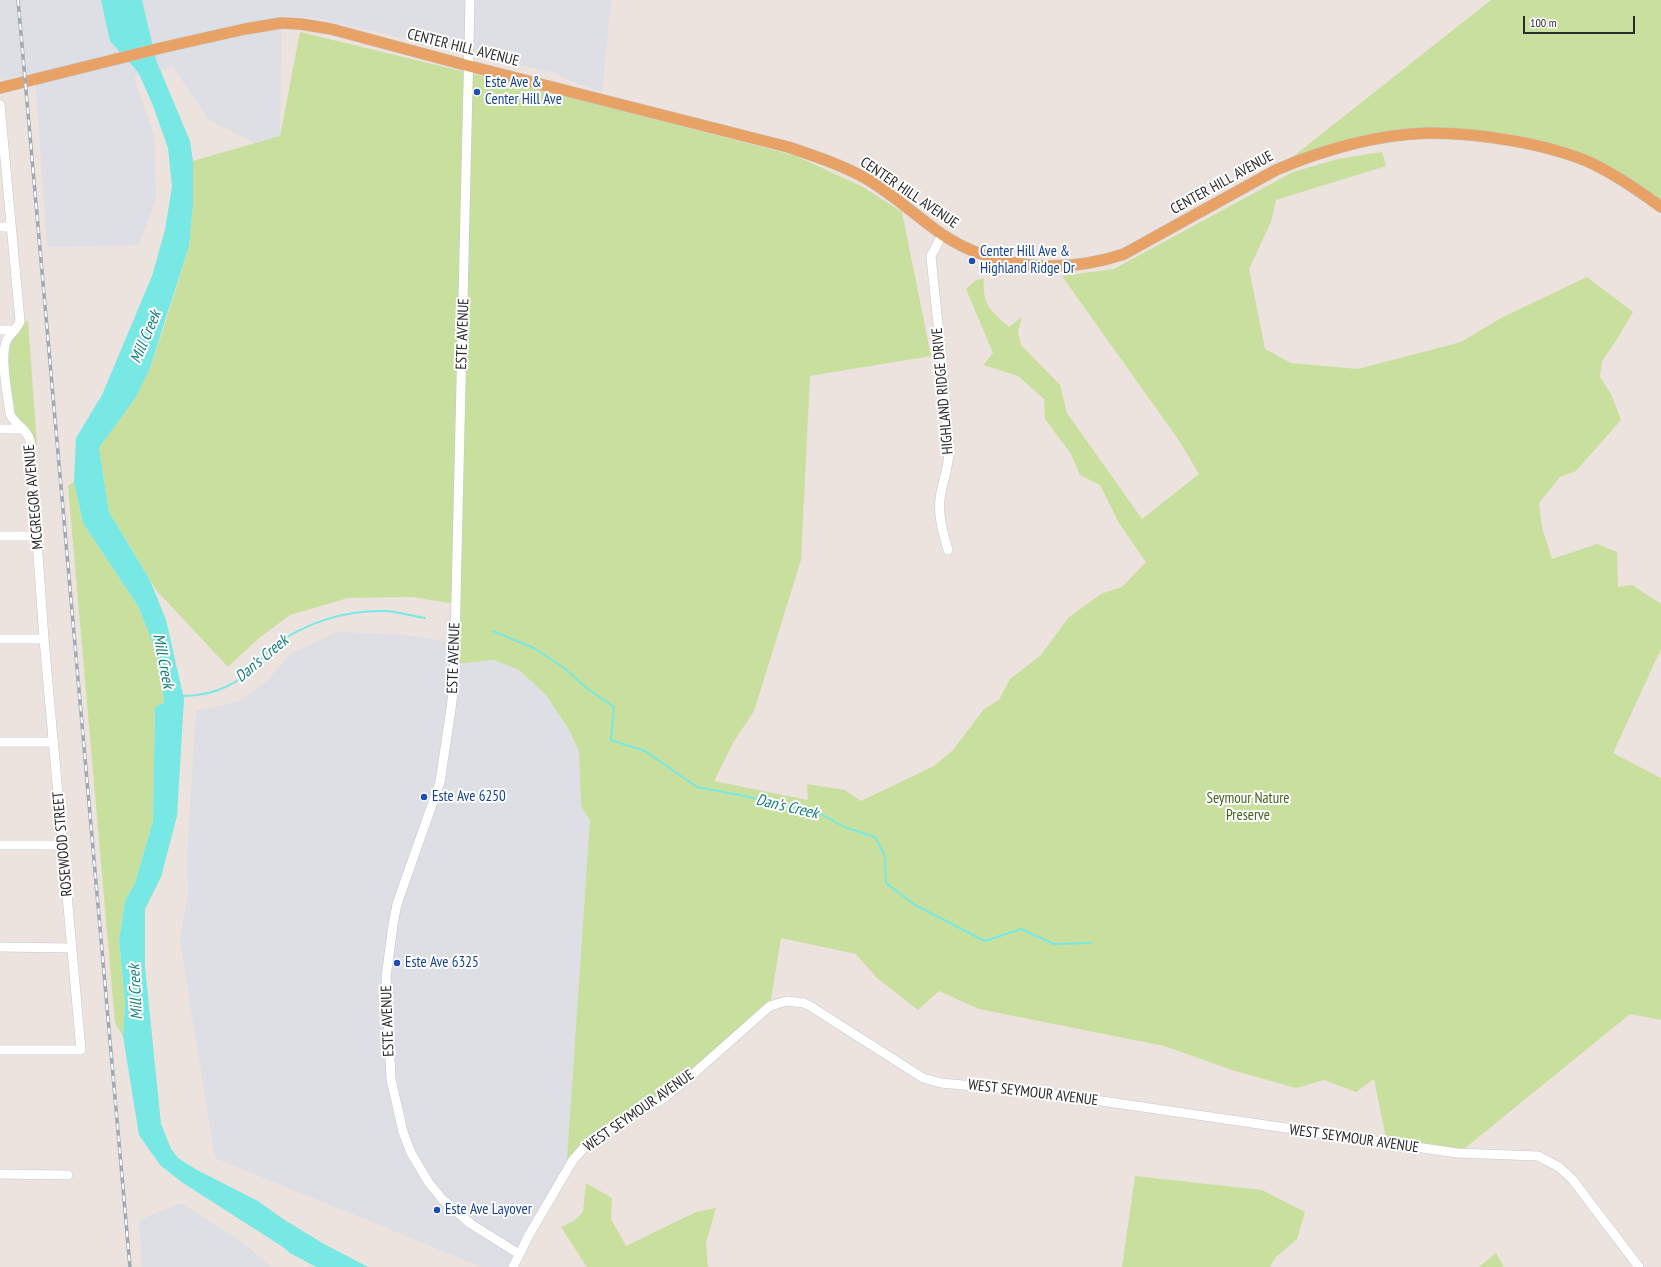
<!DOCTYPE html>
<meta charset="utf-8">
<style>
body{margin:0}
#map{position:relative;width:1661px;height:1267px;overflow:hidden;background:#ece2de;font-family:"PT Sans Narrow",sans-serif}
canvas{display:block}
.scale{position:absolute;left:1523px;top:16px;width:112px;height:18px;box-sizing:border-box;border:2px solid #2b2b2b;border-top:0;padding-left:5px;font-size:12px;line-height:14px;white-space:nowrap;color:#2b2b2b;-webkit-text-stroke:3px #fff;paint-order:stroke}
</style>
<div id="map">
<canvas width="1661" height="1267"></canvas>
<div class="scale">100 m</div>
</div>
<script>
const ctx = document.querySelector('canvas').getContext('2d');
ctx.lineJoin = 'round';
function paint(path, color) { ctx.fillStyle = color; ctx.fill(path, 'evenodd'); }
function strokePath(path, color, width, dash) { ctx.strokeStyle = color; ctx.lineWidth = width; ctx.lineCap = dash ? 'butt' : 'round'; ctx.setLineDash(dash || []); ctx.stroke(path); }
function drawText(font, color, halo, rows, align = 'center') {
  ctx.font = font + ' "PT Sans Narrow",sans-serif'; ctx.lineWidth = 4; ctx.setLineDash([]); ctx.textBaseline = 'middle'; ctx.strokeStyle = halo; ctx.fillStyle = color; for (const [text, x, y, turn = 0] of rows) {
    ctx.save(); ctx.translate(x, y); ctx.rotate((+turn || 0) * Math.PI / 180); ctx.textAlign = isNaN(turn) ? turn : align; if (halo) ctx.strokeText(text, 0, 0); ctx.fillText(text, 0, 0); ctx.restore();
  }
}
const industrial = new Path2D(`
 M 0,0 L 611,0 L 602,92 L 568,80 L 556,73 L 316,18 L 282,16 L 280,137 L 255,143 L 209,120 L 173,67 L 134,77 L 154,135 L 156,199 L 139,245 L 47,247 L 35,73 L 0,80 Z
 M 338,632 L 407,635 L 455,643 L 468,663 L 494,660 L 519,670 L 546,695 L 569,731 L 579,751 L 581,806 L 590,820 L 566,1173 L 512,1267 L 482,1267 L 215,1158 L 180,940 L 188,893 L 187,857 L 196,711 L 238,702 L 267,681 L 291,653 Z
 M 181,1203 L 241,1241 L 271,1267 L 142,1267 L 139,1220 Z`);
const green = new Path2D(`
 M 1491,0 L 1661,0 L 1661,207 L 1608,171 L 1510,141 L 1400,136 L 1276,170 Z
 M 300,32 L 597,104 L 796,156 L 861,186 L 902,212 L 931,356 L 810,376 L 801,560 L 754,711 L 733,743 L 714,781 L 808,800 L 807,784 L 845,790 L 861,801 L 934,766 L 953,750 L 984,709 L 999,700 L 1010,679 L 1041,655 L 1068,618 L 1101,594 L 1122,587 L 1146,562 L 1119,523 L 1100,485 L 1080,475 L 1071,454 L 1045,419 L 1044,399 L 1018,376 L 983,365 L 993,353 L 966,289 L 976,280 L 984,278 C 982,306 990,309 1009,327 L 1022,317 L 1018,331 L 1021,345 L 1060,385 L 1067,413 L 1142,519 L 1199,474 L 1180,442 L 1062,276 L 1114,269 L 1293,172 L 1338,159 L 1382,152 L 1386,166 L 1276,200 L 1271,222 L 1249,269 L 1265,349 L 1291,363 L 1358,369 L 1461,342 L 1503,317 L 1587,277 L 1633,312 L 1614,344 L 1602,361 L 1600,377 L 1611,394 L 1621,420 L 1576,471 L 1560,477 L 1539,503 L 1542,528 L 1552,559 L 1597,544 L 1617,552 L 1618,587 L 1632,585 L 1661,604 L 1661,649 L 1613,753 L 1661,778 L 1661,1020 L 1630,1014 L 1459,1153 L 1387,1143 L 1374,1079 L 1356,1092 L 1324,1080 L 1296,1088 L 1232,1070 L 1164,1046 L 979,1009 L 939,991 L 918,1010 L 876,977 L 856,954 L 781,938 L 770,1006 L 691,1076 L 600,1134 L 566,1173 L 590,820 L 581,806 L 579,751 L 569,730 L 546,695 L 519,670 L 494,660 L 455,664 L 456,604 L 412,597 L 348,598 L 290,615 L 259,638 L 228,667 L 157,591 L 109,512 L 99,448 L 136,397 L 150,368 L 165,324 L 189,246 L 193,206 L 193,161 L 280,136 Z
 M 28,320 L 37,446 L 16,424 L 4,361 L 5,347 L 15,330 Z
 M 74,482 L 83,523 L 138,606 L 158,656 L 164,703 L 155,707 L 153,821 L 135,883 L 125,901 L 119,941 L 125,1002 L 123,1036 L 115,1023 L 68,486 Z
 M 1135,1176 L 1262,1190 L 1305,1212 L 1297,1239 L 1275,1258 L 1270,1267 L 1122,1267 Z
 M 586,1183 L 612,1198 L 611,1219 L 626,1246 L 696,1212 L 716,1208 L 706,1243 L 708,1267 L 587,1267 L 561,1227 L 574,1221 L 583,1212 Z
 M 1496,1253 L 1504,1267 L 1479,1267 Z`);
const water = new Path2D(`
 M 101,0 L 142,0 L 156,60 L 190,141 L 193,161 L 193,206 L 189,246 L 150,368 L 136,397 L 99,448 L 109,512 L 150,580 L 166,620 L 184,699 L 177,816 L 161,877 L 145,909 L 145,967 L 161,1124 L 171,1149 L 178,1158 L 197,1170 L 258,1201 L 283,1219 L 324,1244 L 368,1267 L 316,1267 L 290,1253 L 283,1247 L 183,1183 L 160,1165 L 139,1135 L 123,1036 L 125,1002 L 119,941 L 125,901 L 135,883 L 153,821 L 155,707 L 164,703 L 158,656 L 138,606 L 83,523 L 74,482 L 76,438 L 102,395 L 152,276 L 165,230 L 172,186 L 168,148 L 152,103 L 138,72 L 110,41 Z`);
const stream = new Path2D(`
 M 493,631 L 534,648 L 564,668 L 588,689 L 614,707 L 611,740 L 645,751 L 697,787 L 744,796 L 821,814 L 844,827 L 875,837 L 885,856 L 886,883 L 915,905 L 985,941 L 1021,929 L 1054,944 L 1091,943
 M 182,696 C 207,696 229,689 249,672 C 258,664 265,653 274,646 C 306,622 346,610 386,611 C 399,612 412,616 425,618`);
const minor = new Path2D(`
 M 470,0 L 454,683 L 451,709 L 440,782 L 397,904 L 393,925 L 386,977 L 391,1079 L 403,1132 L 411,1153 L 429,1183 L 442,1199 L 471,1224 L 519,1254
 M 0,105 L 20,321 C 17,330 9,334 6,342 C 0,359 8,396 10,414 C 15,425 28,430 30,441 L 44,639 L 81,1050 L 0,1050
 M 0,227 L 11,227
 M 942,235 L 931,256 C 937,321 946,386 949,451 C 949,468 942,482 940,499 C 938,517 943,532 948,550
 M 0,330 L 15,330
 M 0,429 L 22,429
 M 0,536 L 38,536
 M 0,639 L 44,639
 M 0,742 L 54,742
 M 0,845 L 63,845
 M 0,947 L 72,948
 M 0,1174 L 68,1175
 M 513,1267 L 529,1235 L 573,1160 L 589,1142 L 600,1134 L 664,1098 L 691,1076 L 770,1006 L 787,1001 L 804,1003 L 810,1006 L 923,1078 L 941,1083 L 1007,1089 L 1081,1098 L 1457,1153 L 1538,1156 L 1559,1167 L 1572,1179 L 1639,1267`);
const major = new Path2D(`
 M 0,88 L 165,47 L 245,29 L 281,23 L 301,24 L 331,29 L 469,66 L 788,147 C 815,156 842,165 867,179 C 894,195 917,217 943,235 C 996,270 1065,274 1124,254 L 1276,170 C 1322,150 1378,134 1429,133 C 1478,133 1544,143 1589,162 C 1615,174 1638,190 1661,207`);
const rail = new Path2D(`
 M 18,0 L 130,1267`);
const markers = [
 [477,92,4,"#1a4fb4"],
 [972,261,4,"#1a4fb4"],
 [424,797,4,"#1a4fb4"],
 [397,963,4,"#1a4fb4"],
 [437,1210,4,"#1a4fb4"]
];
const streetNames = [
 ["CENTER HILL AVENUE",463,48,14],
 ["CENTER HILL AVENUE",1222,183,-29],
 ["CENTER HILL AVENUE",909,193,34],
 ["ESTE AVENUE",463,334,-88],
 ["HIGHLAND RIDGE DRIVE",943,391,-95],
 ["MCGREGOR AVENUE",34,497,-95],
 ["ESTE AVENUE",454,658,-88],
 ["ROSEWOOD STREET",63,844,-95],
 ["ESTE AVENUE",388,1021,-92],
 ["WEST SEYMOUR AVENUE",1033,1093,7],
 ["WEST SEYMOUR AVENUE",639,1111,-35],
 ["WEST SEYMOUR AVENUE",1354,1139,8]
];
const transitNames = [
 ["Este Ave &",485,83],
 ["Center Hill Ave",485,100],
 ["Center Hill Ave &",980,252],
 ["Highland Ridge Dr",980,269],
 ["Este Ave 6250",432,797],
 ["Este Ave 6325",405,963],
 ["Este Ave Layover",445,1210]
];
const parkNames = [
 ["Seymour Nature",1248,799],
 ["Preserve",1248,816]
];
const waterNames = [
 ["Mill Creek",146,337,-67],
 ["Dan’s Creek",262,659,-40],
 ["Mill Creek",163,661,79],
 ["Dan’s Creek",787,807,13],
 ["Mill Creek",136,992,-93]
];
paint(industrial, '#dedee5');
paint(green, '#c9df9e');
paint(water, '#77e8e3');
strokePath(stream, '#77e8e3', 2);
strokePath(minor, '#c2c9d1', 10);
strokePath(major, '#c4c4c4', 12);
strokePath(minor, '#fff', 9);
strokePath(major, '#e9a266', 11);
strokePath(rail, '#a1aab4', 3.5);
strokePath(rail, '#fff', 2, [6]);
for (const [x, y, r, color] of markers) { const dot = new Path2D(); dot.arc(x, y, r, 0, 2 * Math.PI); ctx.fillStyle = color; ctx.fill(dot); strokePath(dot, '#fff', 1.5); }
drawText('15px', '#2b2b2b', '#fff', streetNames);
drawText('15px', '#164399', '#fff', transitNames, 'left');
drawText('15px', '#43651f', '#fff', parkNames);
drawText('italic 16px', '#147e81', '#fff', waterNames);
</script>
